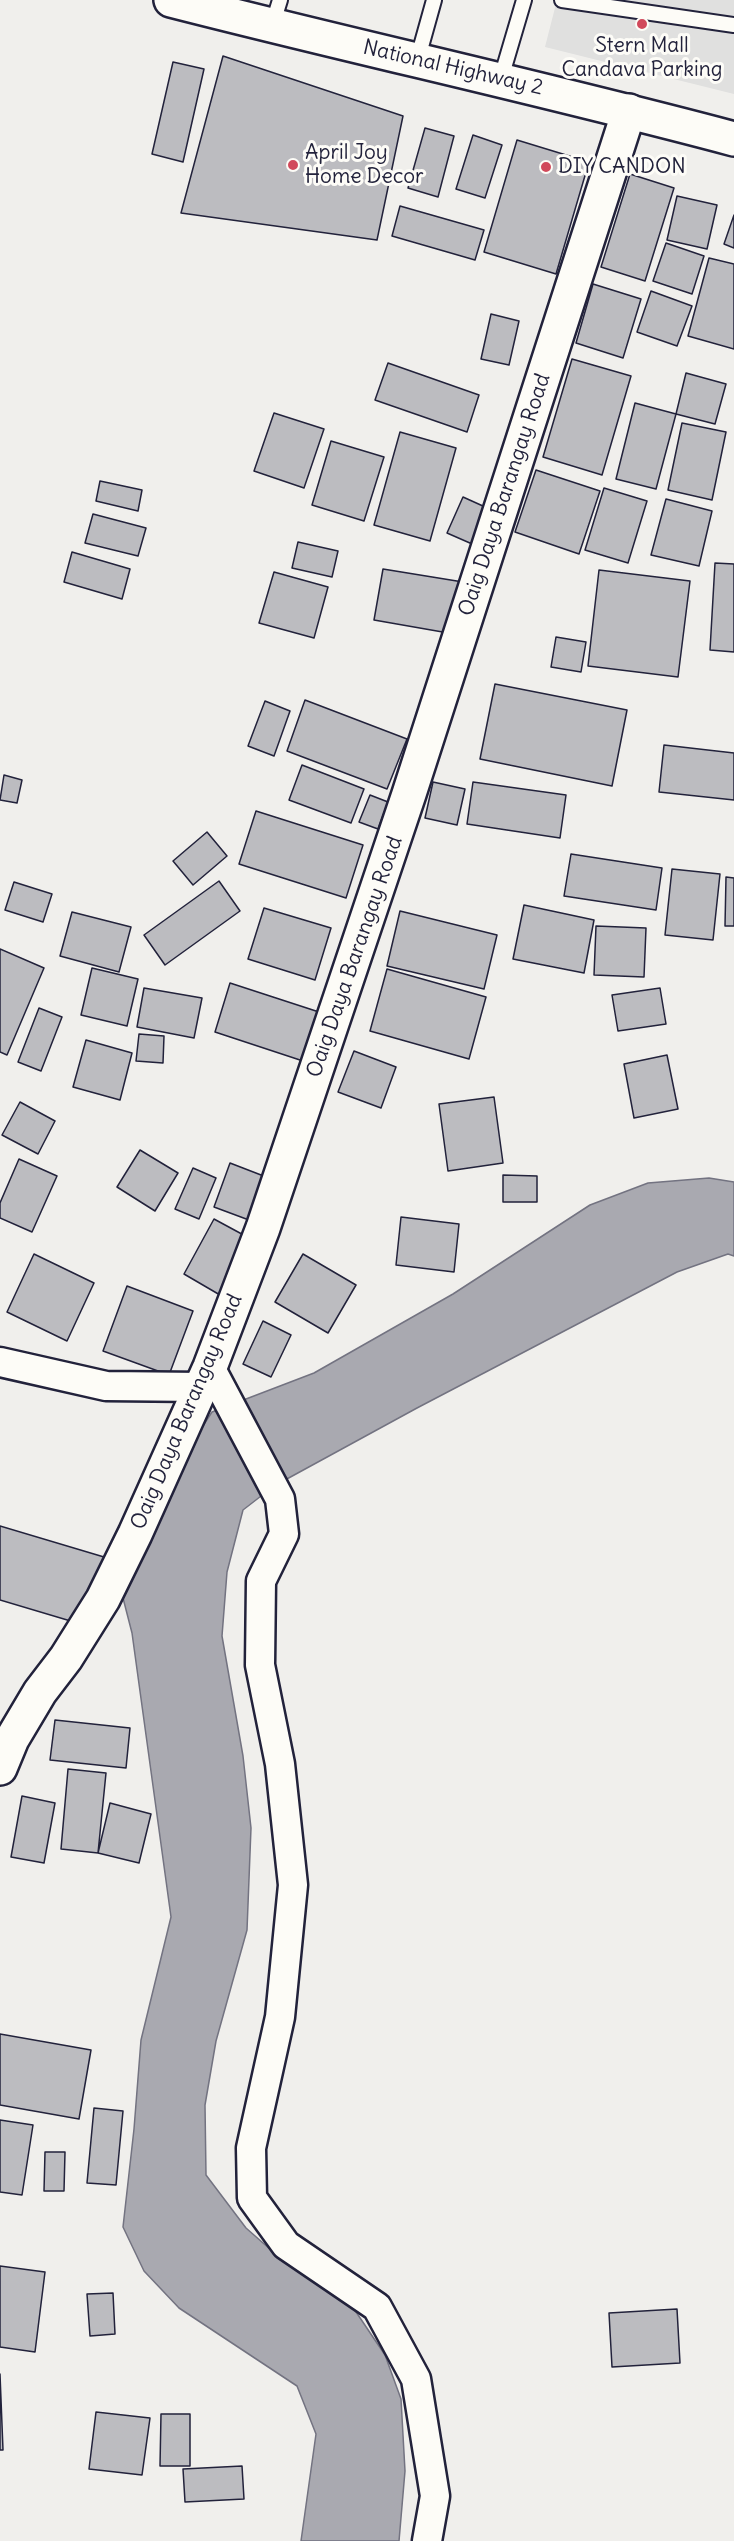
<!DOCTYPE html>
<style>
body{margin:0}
canvas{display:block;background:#f0efec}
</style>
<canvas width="734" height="2541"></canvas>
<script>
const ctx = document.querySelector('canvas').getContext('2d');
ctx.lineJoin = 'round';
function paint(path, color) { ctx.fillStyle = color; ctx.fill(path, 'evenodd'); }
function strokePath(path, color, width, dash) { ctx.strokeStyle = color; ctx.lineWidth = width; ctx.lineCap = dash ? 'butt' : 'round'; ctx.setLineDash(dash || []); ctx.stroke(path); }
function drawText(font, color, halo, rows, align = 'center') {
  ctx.font = font + ' Delius,sans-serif'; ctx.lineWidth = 6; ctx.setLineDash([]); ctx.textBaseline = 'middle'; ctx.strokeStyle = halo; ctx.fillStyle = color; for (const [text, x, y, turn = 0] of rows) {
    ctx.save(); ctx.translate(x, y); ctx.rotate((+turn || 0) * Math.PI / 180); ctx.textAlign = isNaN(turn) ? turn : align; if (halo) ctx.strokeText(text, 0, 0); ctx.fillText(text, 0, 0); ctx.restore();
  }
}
const built = new Path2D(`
 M 557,0 L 734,0 L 734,94 L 545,47 Z`);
const water = new Path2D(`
 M 709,1178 L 734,1182 L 734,1256 L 728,1254 L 677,1272 L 417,1408 L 274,1486 L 243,1510 L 227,1572 L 222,1636 L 243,1756 L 251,1828 L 247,1930 L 216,2041 L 205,2105 L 206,2175 L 246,2228 L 271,2250 L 346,2297 L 385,2355 L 401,2399 L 405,2471 L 399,2541 L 301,2541 L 316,2434 L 297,2386 L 179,2308 L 144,2271 L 123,2227 L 134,2129 L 141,2040 L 171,1917 L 132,1633 L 123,1598 L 169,1478 L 212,1412 L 314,1373 L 453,1294 L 590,1205 L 648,1183 Z`);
const building = new Path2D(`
 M 223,56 L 403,116 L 377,240 L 181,213 Z
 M 173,62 L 204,69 L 183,162 L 152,154 Z
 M 425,128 L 454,136 L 438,197 L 408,188 Z
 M 473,135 L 502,145 L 485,198 L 456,189 Z
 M 517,140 L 589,162 L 556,274 L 484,252 Z
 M 630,174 L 674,188 L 645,281 L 601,267 Z
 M 677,196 L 717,205 L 707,249 L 667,240 Z
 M 400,206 L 484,230 L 475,260 L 392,236 Z
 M 734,215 L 734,248 L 724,244 Z
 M 666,243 L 704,256 L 692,294 L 653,281 Z
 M 709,258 L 734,264 L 734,349 L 688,336 Z
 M 593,284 L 641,299 L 623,358 L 576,343 Z
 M 651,291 L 692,306 L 677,346 L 637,332 Z
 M 491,314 L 519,321 L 509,365 L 481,359 Z
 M 572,359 L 631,376 L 602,475 L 543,457 Z
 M 388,363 L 479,395 L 467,432 L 375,400 Z
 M 686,373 L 726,384 L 715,424 L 676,414 Z
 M 635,403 L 676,414 L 656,489 L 616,479 Z
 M 274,413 L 324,429 L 304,488 L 254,471 Z
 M 682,423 L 726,432 L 712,500 L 668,490 Z
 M 400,432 L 456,448 L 430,541 L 374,525 Z
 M 331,441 L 384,457 L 364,521 L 312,505 Z
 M 536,470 L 600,491 L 579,554 L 515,532 Z
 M 100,481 L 142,490 L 138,511 L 96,501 Z
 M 604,488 L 647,501 L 628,563 L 585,550 Z
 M 463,497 L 494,511 L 479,547 L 447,533 Z
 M 666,499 L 712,511 L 699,566 L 651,555 Z
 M 93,514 L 146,528 L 138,556 L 85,543 Z
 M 298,542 L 338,551 L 332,577 L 292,568 Z
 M 72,552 L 130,569 L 122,599 L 64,582 Z
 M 715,563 L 734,564 L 734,652 L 710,650 Z
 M 383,569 L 463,582 L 454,634 L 374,620 Z
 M 599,570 L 690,581 L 678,677 L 588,666 Z
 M 274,572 L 328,587 L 314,638 L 259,623 Z
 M 556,637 L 586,642 L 581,672 L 551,667 Z
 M 495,684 L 627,710 L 612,786 L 480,759 Z
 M 305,700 L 407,739 L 387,789 L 287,751 Z
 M 265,701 L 290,711 L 274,756 L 248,746 Z
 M 664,745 L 734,753 L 734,800 L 659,792 Z
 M 302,765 L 364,789 L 351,823 L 289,800 Z
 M 4,775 L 22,780 L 17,803 L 0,800 Z
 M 433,782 L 465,789 L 457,825 L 425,818 Z
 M 473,782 L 566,795 L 560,838 L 467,824 Z
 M 370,795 L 388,802 L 378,829 L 359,822 Z
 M 256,811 L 363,845 L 346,898 L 239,864 Z
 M 207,832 L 227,856 L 193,885 L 173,861 Z
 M 571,854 L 662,868 L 656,910 L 564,896 Z
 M 672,869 L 720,874 L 713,940 L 665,935 Z
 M 726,877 L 734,878 L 734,926 L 725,926 Z
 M 219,881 L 240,911 L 165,965 L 144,935 Z
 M 14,882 L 52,894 L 43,922 L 5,910 Z
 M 524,905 L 594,920 L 584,973 L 513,959 Z
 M 264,908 L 331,928 L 315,980 L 248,959 Z
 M 400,911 L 497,935 L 484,989 L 387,966 Z
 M 72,912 L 131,927 L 119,972 L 60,956 Z
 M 596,926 L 646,928 L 644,977 L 594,975 Z
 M 0,949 L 44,968 L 7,1055 L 0,1052 Z
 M 92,968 L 138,979 L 127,1026 L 81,1015 Z
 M 387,969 L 486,997 L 469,1059 L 370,1031 Z
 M 230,983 L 319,1012 L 303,1061 L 215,1032 Z
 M 144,988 L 202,998 L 194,1038 L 137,1027 Z
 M 660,988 L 666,1024 L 618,1031 L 612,995 Z
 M 39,1008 L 62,1017 L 41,1071 L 18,1062 Z
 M 139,1034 L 164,1036 L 163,1063 L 136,1061 Z
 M 86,1040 L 132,1053 L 120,1100 L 73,1087 Z
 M 354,1051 L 396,1067 L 381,1108 L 338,1092 Z
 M 667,1055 L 678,1109 L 634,1118 L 624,1064 Z
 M 494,1097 L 503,1163 L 448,1171 L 439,1104 Z
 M 20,1102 L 55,1121 L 38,1154 L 2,1135 Z
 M 140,1150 L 178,1173 L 155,1211 L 117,1187 Z
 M 19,1159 L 57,1176 L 32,1232 L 0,1218 L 0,1203 Z
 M 230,1163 L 274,1180 L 257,1223 L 214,1207 Z
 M 193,1168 L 216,1178 L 199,1219 L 175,1209 Z
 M 503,1175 L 537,1176 L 537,1202 L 503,1202 Z
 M 401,1217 L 459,1224 L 454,1272 L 396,1265 Z
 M 214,1219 L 251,1239 L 220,1295 L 184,1274 Z
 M 34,1254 L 94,1283 L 67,1341 L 7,1312 Z
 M 303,1254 L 356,1285 L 328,1333 L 275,1302 Z
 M 127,1286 L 193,1311 L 169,1375 L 103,1351 Z
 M 263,1321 L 291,1335 L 271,1377 L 243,1364 Z
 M 0,1526 L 104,1557 L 84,1625 L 0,1600 Z
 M 55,1720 L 130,1728 L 126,1768 L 50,1760 Z
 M 68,1769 L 106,1773 L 98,1853 L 61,1849 Z
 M 22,1796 L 55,1803 L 44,1863 L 11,1857 Z
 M 110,1803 L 151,1814 L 139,1863 L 98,1853 Z
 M 0,2034 L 91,2050 L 79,2119 L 0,2105 Z
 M 94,2108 L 123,2111 L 116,2185 L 87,2183 Z
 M 0,2120 L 33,2125 L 22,2195 L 0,2192 Z
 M 45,2152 L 65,2152 L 64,2191 L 44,2191 Z
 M 0,2266 L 45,2272 L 35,2352 L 0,2347 Z
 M 113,2293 L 115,2334 L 90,2336 L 87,2294 Z
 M 677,2309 L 680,2363 L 612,2367 L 609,2313 Z
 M 0,2374 L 3,2450 L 0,2450 Z
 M 96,2412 L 150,2418 L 142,2475 L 89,2469 Z
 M 161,2414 L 190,2414 L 190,2466 L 160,2466 Z
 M 242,2466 L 244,2499 L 185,2502 L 183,2469 Z`);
const lane = new Path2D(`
 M 562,0 L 734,25
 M 272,26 L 280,0
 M 417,61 L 434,0
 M 501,78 L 524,0`);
const street = new Path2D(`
 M 0,1362 L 106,1386 L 201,1387
 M 210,1367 L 280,1499 L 284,1534 L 261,1581 L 260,1665 L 280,1764 L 293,1885 L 280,2017 L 251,2148 L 252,2198 L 286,2245 L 377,2307 L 416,2379 L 435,2496 L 427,2541`);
const secondary = new Path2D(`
 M 0,1768 L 12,1739 L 40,1692 L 66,1658 L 103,1599 L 135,1534 L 210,1367 L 263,1228 L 409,794 L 629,111`);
const primary = new Path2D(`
 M 171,0 C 358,48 547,89 734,139`);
const markers = [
 [642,24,6,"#d1495b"],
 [293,165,6,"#d1495b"],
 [546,167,6,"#d1495b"]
];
const poiNames = [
 ["Stern Mall",642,46,"center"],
 ["Candava Parking",642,70,"center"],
 ["April Joy",305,153],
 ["Home Decor",305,177],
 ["DIY CANDON",558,167]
];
const streetNames = [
 ["National Highway 2",453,68,13],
 ["Oaig Daya Barangay Road",505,495,-72],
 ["Oaig Daya Barangay Road",355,957,-71],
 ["Oaig Daya Barangay Road",187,1412,-67]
];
paint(built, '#e0e0df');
paint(water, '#a9a9b0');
strokePath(water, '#737381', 1.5);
paint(building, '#bcbcc0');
strokePath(building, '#22223b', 1.5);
strokePath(lane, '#22223b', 18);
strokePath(street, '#22223b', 33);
strokePath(secondary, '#22223b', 38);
strokePath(primary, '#22223b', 38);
strokePath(lane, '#fdfcf7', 14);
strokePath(street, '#fdfcf7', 28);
strokePath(secondary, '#fdfcf7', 33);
strokePath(primary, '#fdfcf7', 33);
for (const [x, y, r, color] of markers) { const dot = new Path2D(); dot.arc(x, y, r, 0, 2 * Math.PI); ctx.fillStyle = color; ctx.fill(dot); strokePath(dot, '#fdfcf7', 2); }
drawText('21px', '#22223b', '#fdfcf7', poiNames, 'left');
drawText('21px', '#22223b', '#fdfcf7', streetNames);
</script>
